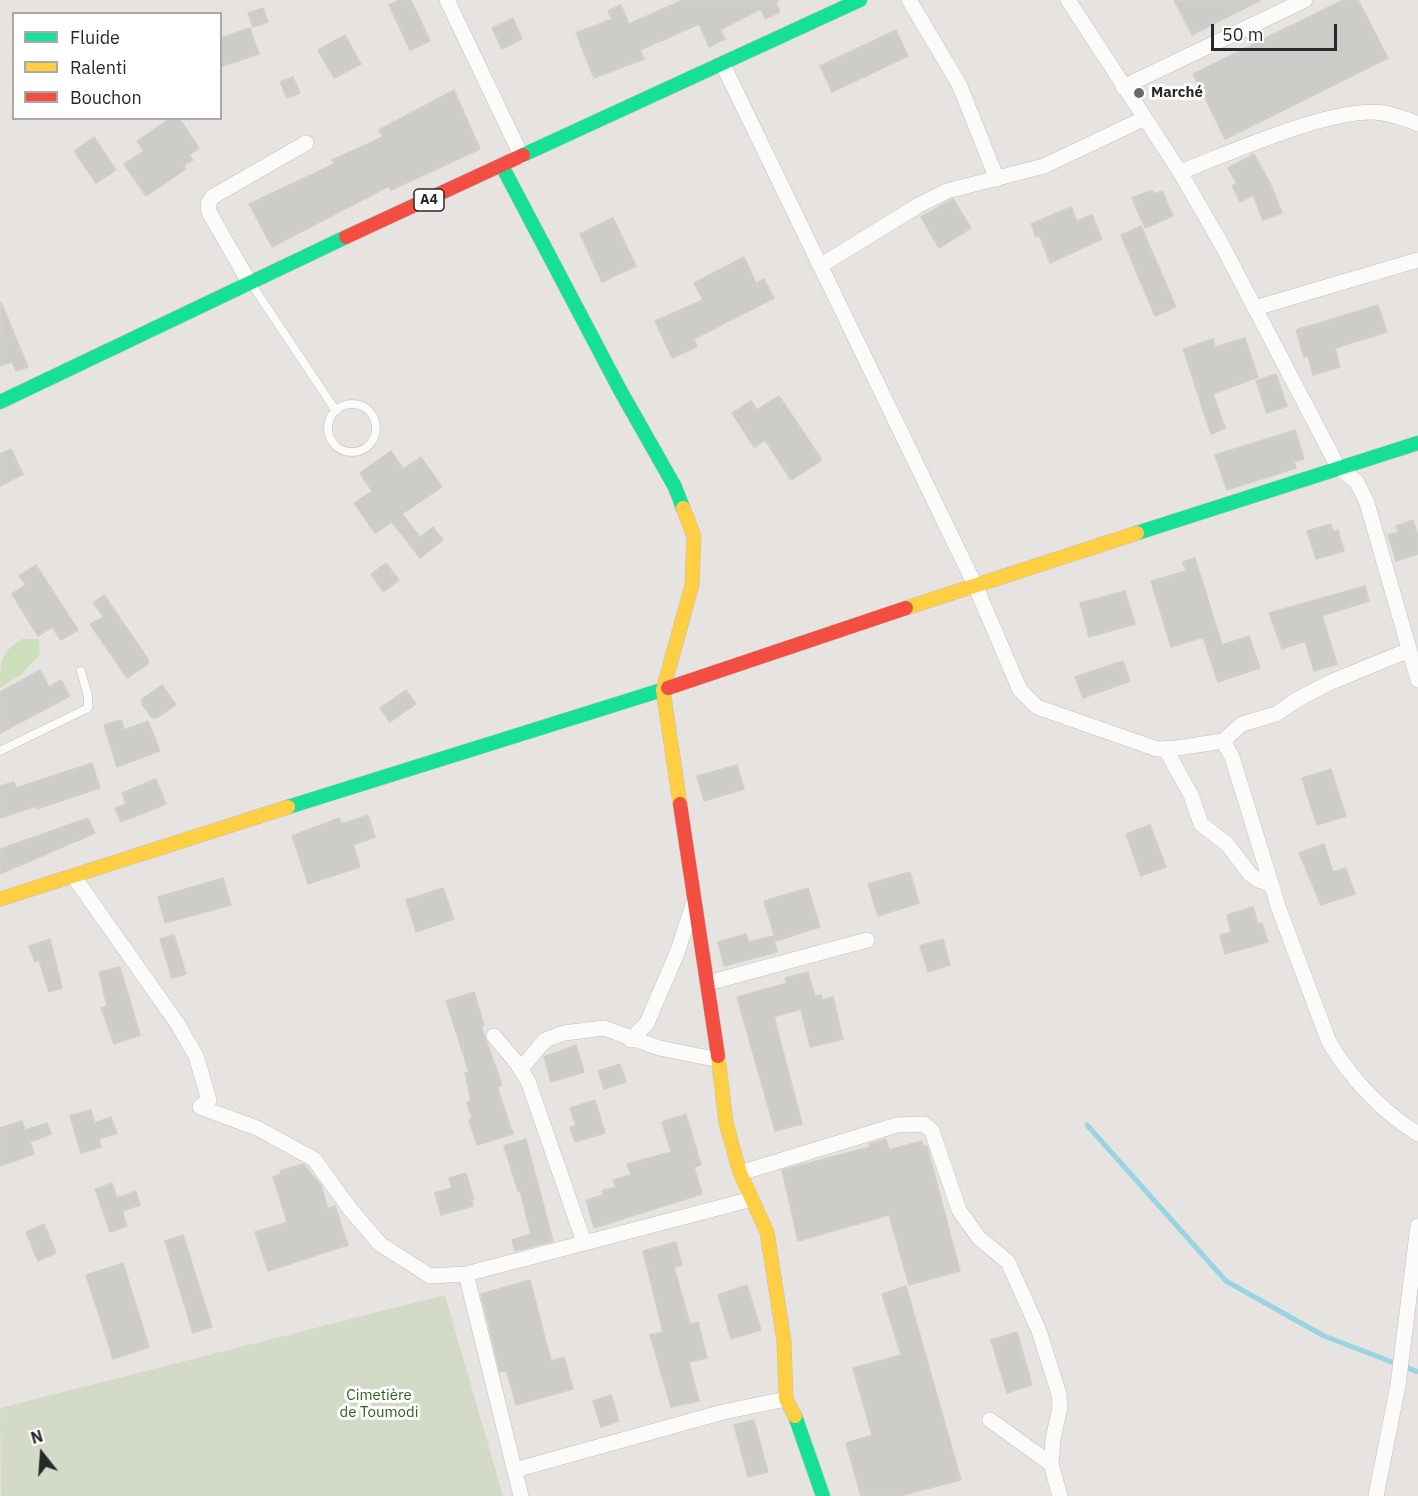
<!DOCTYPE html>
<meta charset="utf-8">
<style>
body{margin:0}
#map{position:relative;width:1418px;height:1496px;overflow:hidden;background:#e6e3e0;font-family:"IBM Plex Sans",sans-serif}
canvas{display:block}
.legend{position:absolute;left:12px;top:12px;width:210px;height:108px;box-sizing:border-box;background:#fff;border:2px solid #a9a9a9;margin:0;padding:8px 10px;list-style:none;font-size:18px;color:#292929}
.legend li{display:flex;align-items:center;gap:12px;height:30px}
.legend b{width:30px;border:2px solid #a9a9a9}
.north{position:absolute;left:12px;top:1424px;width:60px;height:60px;-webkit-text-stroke:4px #fff;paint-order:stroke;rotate:343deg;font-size:16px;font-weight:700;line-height:24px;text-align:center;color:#292929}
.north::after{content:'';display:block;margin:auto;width:21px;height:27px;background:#292929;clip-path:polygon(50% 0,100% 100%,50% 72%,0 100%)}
.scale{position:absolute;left:1211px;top:24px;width:126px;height:27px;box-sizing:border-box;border:3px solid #292929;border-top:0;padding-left:8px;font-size:18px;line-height:21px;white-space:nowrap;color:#292929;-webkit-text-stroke:4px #fff;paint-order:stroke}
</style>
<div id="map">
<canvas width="1418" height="1496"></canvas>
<ul class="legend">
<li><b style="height:8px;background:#16e098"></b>Fluide</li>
<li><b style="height:8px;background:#ffcf43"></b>Ralenti</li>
<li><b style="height:8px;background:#f24e42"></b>Bouchon</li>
</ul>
<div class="north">N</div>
<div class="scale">50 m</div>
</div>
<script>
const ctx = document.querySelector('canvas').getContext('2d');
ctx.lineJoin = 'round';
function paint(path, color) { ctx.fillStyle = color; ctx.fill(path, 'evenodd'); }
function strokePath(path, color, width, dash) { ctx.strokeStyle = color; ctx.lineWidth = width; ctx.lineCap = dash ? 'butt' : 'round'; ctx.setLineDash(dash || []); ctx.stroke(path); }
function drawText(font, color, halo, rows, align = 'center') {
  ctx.font = font + ' "IBM Plex Sans",sans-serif'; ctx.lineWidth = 6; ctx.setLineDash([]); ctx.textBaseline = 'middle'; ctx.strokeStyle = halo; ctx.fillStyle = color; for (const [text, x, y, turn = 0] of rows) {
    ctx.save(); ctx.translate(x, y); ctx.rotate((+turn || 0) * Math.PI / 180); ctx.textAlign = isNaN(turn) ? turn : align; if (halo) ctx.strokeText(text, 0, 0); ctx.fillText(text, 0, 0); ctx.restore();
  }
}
const green = new Path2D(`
 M 22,639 L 39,639 L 40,654 L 22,674 L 0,688 C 0,660 0,654 22,639 Z`);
const cemetery = new Path2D(`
 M 445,1295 L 503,1496 L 1,1496 L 0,1408 Z`);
const stream = new Path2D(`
 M 1087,1125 L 1226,1281 L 1324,1336 L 1418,1372`);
const building = new Path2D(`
 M 399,0 L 411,0 L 430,41 L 410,50 L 389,5 Z
 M 683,0 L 779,0 L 776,2 L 780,12 L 765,19 L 761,9 L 720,30 L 725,39 L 709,47 L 699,24 L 640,50 L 644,59 L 594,78 L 576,33 L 612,19 L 608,11 L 621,5 L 629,24 Z
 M 1174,0 L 1261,0 L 1192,35 Z
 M 1343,0 L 1358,0 L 1388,58 L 1225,139 L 1193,74 Z
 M 263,8 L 268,22 L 253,27 L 248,13 Z
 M 513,18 L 522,39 L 502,49 L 492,28 Z
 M 250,28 L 259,54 L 220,67 L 220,38 Z
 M 896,30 L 908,56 L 832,92 L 820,66 Z
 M 345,35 L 361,64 L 334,78 L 318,50 Z
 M 293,77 L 300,93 L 287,98 L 280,82 Z
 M 454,90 L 480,149 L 391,190 L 389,186 L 272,247 L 249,204 L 334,164 L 332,160 L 383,137 L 379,130 Z
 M 171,118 L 179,118 L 199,148 L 189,155 L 193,160 L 183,166 L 186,169 L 146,196 L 124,164 L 144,151 L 137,141 Z
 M 94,137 L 116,170 L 96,183 L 74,151 Z
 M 1254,154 L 1270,183 L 1282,213 L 1263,220 L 1253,195 L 1240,202 L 1232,186 L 1237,183 L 1228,168 Z
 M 1152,190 L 1154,194 L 1162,191 L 1173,216 L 1145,228 L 1132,198 Z
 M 953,199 L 971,228 L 939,248 L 921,217 Z
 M 1071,207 L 1077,221 L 1092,215 L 1102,239 L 1050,263 L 1039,235 L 1036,237 L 1031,224 Z
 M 613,218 L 636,266 L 602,282 L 580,234 Z
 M 1141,226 L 1176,307 L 1155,316 L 1121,235 Z
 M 744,257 L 756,283 L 764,279 L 774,298 L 694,339 L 697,347 L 672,358 L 655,321 L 703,300 L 694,283 Z
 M 1,302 L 28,367 L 16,371 L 12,362 L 0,366 Z
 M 1378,305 L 1387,332 L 1335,348 L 1340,367 L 1313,375 L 1308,356 L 1304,357 L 1296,330 Z
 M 1245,338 L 1258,377 L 1213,394 L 1225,428 L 1211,434 L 1183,349 L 1213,339 L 1215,347 Z
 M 1276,374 L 1287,406 L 1267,413 L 1256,381 Z
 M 779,396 L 822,460 L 791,480 L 765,440 L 754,447 L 732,413 L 751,401 L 757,410 Z
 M 1295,430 L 1304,459 L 1294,462 L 1296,468 L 1227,490 L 1215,455 Z
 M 11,449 L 23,474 L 0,486 L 0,454 Z
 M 391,451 L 403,469 L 421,457 L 442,487 L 402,514 L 420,537 L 433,527 L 443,540 L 420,558 L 392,522 L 375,533 L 354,503 L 372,491 L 360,473 Z
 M 1413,520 L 1418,537 L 1418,554 L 1396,561 L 1388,535 L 1398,532 L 1396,526 Z
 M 1331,524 L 1333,531 L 1338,530 L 1344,551 L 1316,559 L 1307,531 Z
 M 1195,558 L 1222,645 L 1249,636 L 1260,668 L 1218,682 L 1203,637 L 1171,647 L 1151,581 L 1186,571 L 1183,562 Z
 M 386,563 L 399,580 L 383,592 L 371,574 Z
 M 36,565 L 78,630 L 61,640 L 52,627 L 38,636 L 12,594 L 26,585 L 19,576 Z
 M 1365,586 L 1369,601 L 1322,616 L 1337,664 L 1314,671 L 1305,641 L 1282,649 L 1269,613 Z
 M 1125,591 L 1135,624 L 1089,637 L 1080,603 Z
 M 104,595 L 148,659 L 148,664 L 127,678 L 90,624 L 104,617 L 93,603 Z
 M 1123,661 L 1130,681 L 1083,698 L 1075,677 Z
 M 40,670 L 49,687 L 61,680 L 70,696 L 0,733 L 0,692 Z
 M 162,685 L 176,705 L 157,718 L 152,718 L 142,704 L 142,699 Z
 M 406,690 L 416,704 L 390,722 L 380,708 Z
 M 116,721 L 122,721 L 124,730 L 148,721 L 160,751 L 117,767 L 104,725 Z
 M 92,763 L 100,788 L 37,809 L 36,806 L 0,818 L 0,786 L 14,782 L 16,788 Z
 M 737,765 L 744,789 L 704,801 L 697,776 Z
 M 1331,769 L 1346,816 L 1317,825 L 1302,778 Z
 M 156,779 L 166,804 L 121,822 L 115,808 L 126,804 L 122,793 Z
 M 368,815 L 375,837 L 353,845 L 360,867 L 308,884 L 292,836 L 339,818 L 342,824 Z
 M 88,818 L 95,833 L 0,874 L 0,849 Z
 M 1150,825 L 1166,867 L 1141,876 L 1126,834 Z
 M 1324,844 L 1333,872 L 1346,868 L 1355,894 L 1321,905 L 1299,853 Z
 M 910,872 L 919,903 L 878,916 L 868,884 Z
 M 223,878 L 231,905 L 165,923 L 158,897 Z
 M 443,888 L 454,919 L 416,932 L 406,900 Z
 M 808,888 L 820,927 L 776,941 L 764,901 Z
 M 1253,907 L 1258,924 L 1262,923 L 1268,942 L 1225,954 L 1220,935 L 1231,932 L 1227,915 Z
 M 746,934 L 749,942 L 773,936 L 777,952 L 724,966 L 718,942 Z
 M 174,935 L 186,974 L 172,978 L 160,939 Z
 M 50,939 L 62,988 L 49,992 L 39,960 L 35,962 L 29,946 Z
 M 943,939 L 950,965 L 928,972 L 920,946 Z
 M 120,967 L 140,1035 L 114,1044 L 101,1008 L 107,1006 L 99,972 Z
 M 808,972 L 815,996 L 821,995 L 822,1000 L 833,997 L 843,1039 L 810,1047 L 801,1009 L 774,1017 L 802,1124 L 775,1131 L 737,997 L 787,983 L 785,978 Z
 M 474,992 L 484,1025 L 481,1026 L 502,1085 L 497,1086 L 513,1134 L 477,1145 L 469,1120 L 472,1119 L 467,1102 L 471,1101 L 465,1073 L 469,1072 L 446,1001 Z
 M 576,1045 L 584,1072 L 551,1082 L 544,1057 Z
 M 620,1064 L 626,1082 L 604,1089 L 598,1071 Z
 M 595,1100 L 605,1133 L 575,1142 L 570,1127 L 576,1125 L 570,1108 Z
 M 91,1110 L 95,1123 L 111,1117 L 117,1133 L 99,1139 L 101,1147 L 81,1153 L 70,1116 Z
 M 686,1114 L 701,1165 L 694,1167 L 702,1194 L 594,1228 L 586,1200 L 603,1195 L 602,1191 L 616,1187 L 613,1180 L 631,1175 L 627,1164 L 671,1152 L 662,1122 Z
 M 22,1121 L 25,1130 L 47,1123 L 51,1134 L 30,1142 L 34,1154 L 0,1166 L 0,1128 Z
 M 526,1139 L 553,1241 L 515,1251 L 512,1240 L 531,1234 L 520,1191 L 518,1191 L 504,1146 Z
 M 886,1139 L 889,1150 L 922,1141 L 923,1146 L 927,1146 L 960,1271 L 909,1285 L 889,1215 L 798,1241 L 782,1170 L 870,1147 L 869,1144 Z
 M 303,1164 L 321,1185 L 328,1209 L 335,1206 L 348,1245 L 268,1271 L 255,1232 L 287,1222 L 273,1177 L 281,1174 L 280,1171 Z
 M 466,1173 L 474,1199 L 471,1200 L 473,1206 L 441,1215 L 435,1193 L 452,1188 L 449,1178 Z
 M 112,1183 L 117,1198 L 136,1191 L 140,1205 L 122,1211 L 127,1226 L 110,1232 L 95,1189 Z
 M 44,1224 L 56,1253 L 38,1261 L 26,1232 Z
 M 183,1235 L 212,1327 L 193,1333 L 165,1241 Z
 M 676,1242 L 682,1265 L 674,1267 L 690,1324 L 698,1322 L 707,1358 L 689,1362 L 699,1401 L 671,1407 L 650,1335 L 663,1332 L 643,1251 Z
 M 123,1263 L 149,1347 L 113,1359 L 86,1275 Z
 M 530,1280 L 551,1361 L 564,1357 L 573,1389 L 516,1405 L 507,1371 L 500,1372 L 481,1294 Z
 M 747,1285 L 761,1330 L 731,1339 L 718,1295 Z
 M 906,1286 L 961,1480 L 899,1496 L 861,1496 L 846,1443 L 872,1435 L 853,1368 L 901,1355 L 882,1294 Z
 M 1017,1332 L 1032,1385 L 1007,1393 L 991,1340 Z
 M 611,1395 L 619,1421 L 601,1427 L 593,1401 Z
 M 754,1420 L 768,1472 L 748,1477 L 734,1425 Z`);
const lane = new Path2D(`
 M 252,285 L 336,411
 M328 428a24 24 0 1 1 48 0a24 24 0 1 1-48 0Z
 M 0,751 L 88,708 L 88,696 L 81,671`);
const street = new Path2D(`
 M 447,0 L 522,157
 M 909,0 L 959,84 L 997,179
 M 1068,0 L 1180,172 L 1222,245 L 1338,467 L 1357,482 L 1367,503 L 1418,680
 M 723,65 L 975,585 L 1020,690 L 1037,707 L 1157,749 L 1177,748 L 1223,741 L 1242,724 L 1276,714 L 1298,699 L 1331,682 L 1409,650
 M 1123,87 L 1305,0
 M 1180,172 C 1228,154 1335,105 1383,113 C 1395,115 1407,119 1418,124
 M 820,266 L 919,205 L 947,191 L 1044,166 L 1143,119
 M 249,282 L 209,212 L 208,204 L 212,197 L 306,143
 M 1255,308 L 1418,260
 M 1223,741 L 1232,757 L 1279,909 L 1329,1042 C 1351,1079 1382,1111 1418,1134
 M 1166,750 L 1191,795 L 1201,824 L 1227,844 L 1250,874 L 1258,880 L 1271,884
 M 74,877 L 177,1023 L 196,1056 L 209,1100 L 200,1107 L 257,1128 L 314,1159 L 350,1209 L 380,1244 L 430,1276 L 466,1274 L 752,1199
 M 708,983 L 867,940
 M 494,1036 L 516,1062 L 528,1081 L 584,1242
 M 631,1040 L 647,1023 L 677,953 L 693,905
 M 521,1069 L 545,1040 L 564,1033 L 604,1028 L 659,1048 L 719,1060
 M 740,1173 L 897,1125 L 924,1124 L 932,1131 L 959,1210 L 979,1238 L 1008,1262 L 1039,1331 L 1059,1394 L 1060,1407 L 1053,1439 L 1051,1464 L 1060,1496
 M 466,1274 L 521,1496
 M 990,1420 L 1051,1464
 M 515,1470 L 723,1412 L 786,1399
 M 1376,1496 L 1398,1385 L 1418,1226`);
const fast = new Path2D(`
 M 523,155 L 860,0
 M 502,166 L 620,390 L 675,487 L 683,508
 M 0,402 L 346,237
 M 1137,533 L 1418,443
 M 288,807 L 668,688
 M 795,1416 L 823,1496`);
const slow = new Path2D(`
 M 906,608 L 1137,533
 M 680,804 L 663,690 L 692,585 L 694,536 L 683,508
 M 0,899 L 288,807
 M 718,1056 L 726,1123 L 740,1173 L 767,1232 L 784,1341 L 786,1399 L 795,1416`);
const jam = new Path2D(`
 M 346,237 L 523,155
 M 668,688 L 906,608
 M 680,804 L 718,1056`);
const markers = [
 [1139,93,6,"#6b6a69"]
];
const shields = [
 [429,200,30]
];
const shieldNames = [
 ["A4",429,200]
];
const poiNames = [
 ["Marché",1151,93]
];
const parkNames = [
 ["Cimetière",379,1396],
 ["de Toumodi",379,1413]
];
paint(green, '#ccdfbb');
paint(cemetery, '#d4dac8');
strokePath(stream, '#99d4e3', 5);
paint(building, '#ceccc9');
strokePath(building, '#d1cfcc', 1.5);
strokePath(lane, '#c1c0c1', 9);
strokePath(street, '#c1c0c1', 16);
strokePath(fast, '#c1c0c1', 15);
strokePath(slow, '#c1c0c1', 15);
strokePath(jam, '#c1c0c1', 15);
strokePath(lane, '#fbfbfa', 8);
strokePath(street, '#fbfbfa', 15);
strokePath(fast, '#16e098', 14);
strokePath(slow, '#ffcf43', 14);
strokePath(jam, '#f24e42', 14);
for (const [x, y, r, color] of markers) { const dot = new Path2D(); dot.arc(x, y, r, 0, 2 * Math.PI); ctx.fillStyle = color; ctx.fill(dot); strokePath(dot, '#fff', 2); }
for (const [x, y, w] of shields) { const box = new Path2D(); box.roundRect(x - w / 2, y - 11, w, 22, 4.5); ctx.fillStyle = '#fff'; ctx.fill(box); strokePath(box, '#292929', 1.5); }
drawText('bold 14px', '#292929', null, shieldNames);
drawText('bold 15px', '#292929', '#fff', poiNames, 'left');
drawText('15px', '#316020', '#fff', parkNames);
</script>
